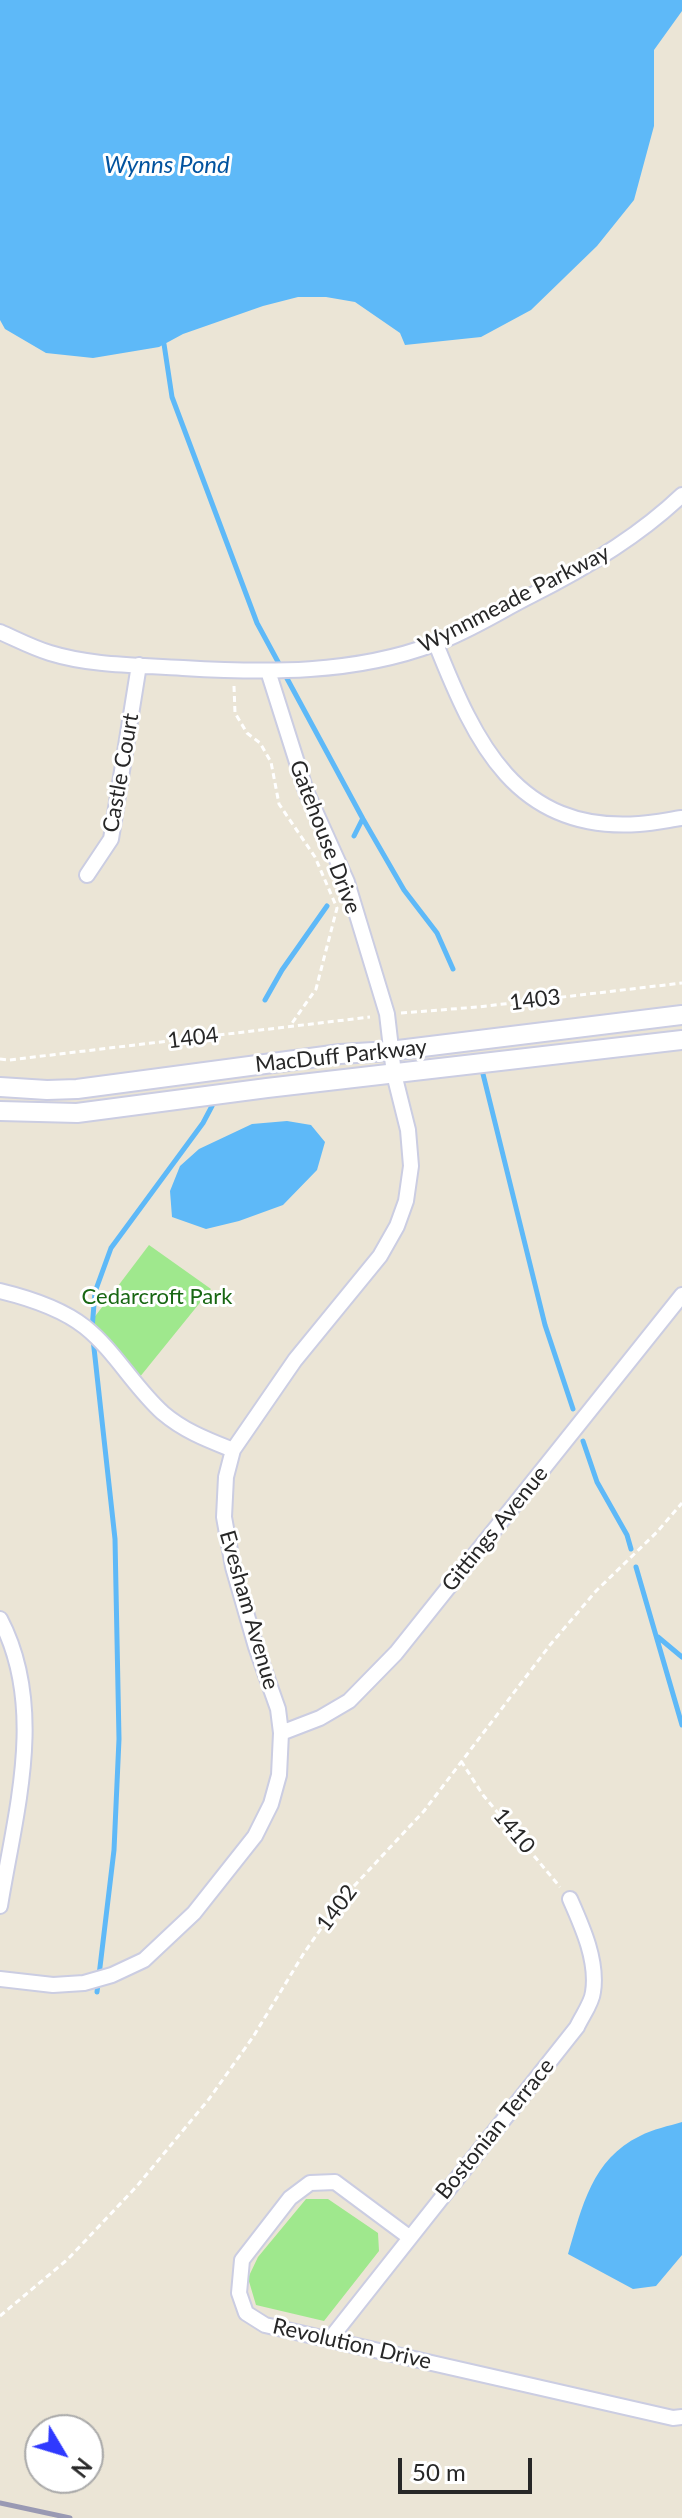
<!DOCTYPE html>
<style>
body{margin:0}
#map{position:relative;width:682px;height:2518px;overflow:hidden;background:#ebe5d6;font-family:Lato,sans-serif}
canvas{display:block}
.north{position:absolute;left:24px;top:2414px;width:80px;height:80px;box-sizing:border-box;background:#fff;border:2px solid #a9a9a9;border-radius:50%;rotate:128deg;font-size:22px;font-weight:700;line-height:32px;text-align:center;color:#272727}
.north::after{content:'';display:block;margin:auto;width:28px;height:36px;background:#2f39ff;clip-path:polygon(50% 0,100% 100%,50% 72%,0 100%)}
.scale{position:absolute;left:398px;top:2458px;width:134px;height:36px;box-sizing:border-box;border:4px solid #272727;border-top:0;padding-left:10px;font-size:24px;line-height:28px;white-space:nowrap;color:#272727;-webkit-text-stroke:6px #fff;paint-order:stroke}
</style>
<div id="map">
<canvas width="682" height="2518"></canvas>
<div class="north">N</div>
<div class="scale">50 m</div>
</div>
<script>
const ctx = document.querySelector('canvas').getContext('2d');
ctx.lineJoin = 'round';
function paint(path, color) { ctx.fillStyle = color; ctx.fill(path, 'evenodd'); }
function strokePath(path, color, width, dash) { ctx.strokeStyle = color; ctx.lineWidth = width; ctx.lineCap = dash ? 'butt' : 'round'; ctx.setLineDash(dash || []); ctx.stroke(path); }
function drawText(font, color, halo, rows, align = 'center') {
  ctx.font = font + ' Lato,sans-serif'; ctx.lineWidth = 6; ctx.setLineDash([]); ctx.textBaseline = 'middle'; ctx.strokeStyle = halo; ctx.fillStyle = color; for (const [text, x, y, turn = 0] of rows) {
    ctx.save(); ctx.translate(x, y); ctx.rotate((+turn || 0) * Math.PI / 180); ctx.textAlign = isNaN(turn) ? turn : align; if (halo) ctx.strokeText(text, 0, 0); ctx.fillText(text, 0, 0); ctx.restore();
  }
}
const green = new Path2D(`
 M 149,1245 L 211,1289 L 139,1378 L 90,1323 Z
 M 306,2199 L 328,2199 L 378,2233 L 379,2251 L 324,2321 L 256,2305 L 248,2278 L 258,2257 Z`);
const water = new Path2D(`
 M 0,0 L 682,0 L 682,11 L 654,50 L 654,126 L 634,200 L 597,246 L 531,310 L 481,337 L 405,345 L 400,333 L 355,302 L 326,297 L 298,297 L 263,306 L 183,334 L 159,347 L 93,358 L 46,353 L 5,329 L 0,320 Z
 M 287,1121 L 311,1125 L 325,1142 L 317,1170 L 283,1205 L 239,1221 L 206,1229 L 172,1217 L 170,1191 L 180,1166 L 199,1149 L 252,1124 Z
 M 682,2122 L 682,2255 L 656,2286 L 633,2289 L 568,2254 C 582,2207 592,2159 640,2136 C 653,2129 669,2126 682,2122 Z`);
const stream = new Path2D(`
 M 164,344 L 172,397 L 257,623 L 363,819 L 404,890 L 437,933 L 453,969
 M 354,836 L 362,820
 M 265,1000 L 282,970 L 327,906
 M 483,1074 L 545,1325 L 573,1409
 M 92,1329 L 95,1292 L 111,1248 L 203,1123 L 212,1106
 M 93,1339 L 115,1539 L 119,1739 L 114,1850 L 97,1992
 M 583,1441 L 597,1482 L 627,1535 L 631,1549
 M 636,1567 L 682,1725
 M 658,1637 L 682,1657`);
const path = new Path2D(`
 M 234,686 L 235,713 L 247,733 L 260,743 L 271,762 L 279,804 L 315,857 L 337,908 L 316,989 L 290,1026
 M 401,1013 L 478,1007 L 682,983
 M 0,1059 L 9,1060 L 370,1017
 M 461,1761 L 483,1795 L 560,1887
 M 0,2316 L 68,2259 L 137,2186 L 209,2099 L 253,2037 L 304,1953 L 341,1900 L 424,1811 L 550,1645 L 596,1591 L 657,1532 L 682,1503`);
const minor = new Path2D(`
 M 0,632 C 16,639 33,648 50,653 C 92,666 139,665 183,668 C 267,673 354,674 434,644 C 468,632 500,611 532,595 C 586,568 638,537 682,495
 M 436,644 C 475,742 516,833 639,824 C 653,823 668,820 682,818
 M 87,875 L 111,839 L 139,665
 M 0,1291 C 29,1298 61,1308 85,1327 C 115,1351 134,1387 163,1413 C 184,1431 208,1440 233,1450
 M 0,1619 C 47,1708 15,1813 0,1906
 M 281,1733 L 320,1718 L 349,1701 L 396,1653 L 682,1295
 M 0,1979 L 53,1985 L 84,1983 L 112,1975 L 144,1960 L 194,1913 L 255,1836 L 271,1804 L 279,1775 L 281,1733 L 278,1709 L 256,1647 L 233,1567 L 224,1517 L 226,1477 L 233,1450 L 295,1360 L 380,1256 L 397,1226 L 406,1201 L 411,1166 L 408,1130 L 394,1074 L 387,1014 L 347,882 L 306,791 L 268,671
 M 409,2237 L 335,2182 L 310,2183 L 290,2198 L 242,2260 L 239,2293 L 246,2313 L 265,2325 L 673,2418 L 682,2417
 M 330,2339 L 577,2027 C 582,2016 592,2003 593,1992 C 598,1961 582,1926 570,1899`);
const tertiary = new Path2D(`
 M 0,1087 L 47,1090 L 77,1089 L 340,1054 L 390,1051 L 682,1015
 M 0,1111 L 77,1113 L 267,1088 L 682,1040`);
const rail = new Path2D(`
 M 0,2503 L 70,2518`);
const streetNames = [
 ["Wynnmeade Parkway",514,599,-27],
 ["Castle Court",121,773,-80],
 ["Gatehouse Drive",325,837,69],
 ["1403",535,1000,-7],
 ["1404",193,1038,-7],
 ["MacDuff Parkway",341,1056,-6],
 ["Gittings Avenue",495,1529,-51],
 ["Evesham Avenue",249,1610,74],
 ["1410",514,1831,50],
 ["1402",337,1908,-53],
 ["Bostonian Terrace",495,2129,-51],
 ["Revolution Drive",352,2344,13]
];
const parkNames = [
 ["Cedarcroft Park",157,1297]
];
const waterNames = [
 ["Wynns Pond",167,165]
];
paint(green, '#9fe88d');
paint(water, '#5eb9f8');
strokePath(stream, '#5eb9f8', 5);
strokePath(minor, '#cbcde2', 18);
strokePath(tertiary, '#cbcde2', 22);
strokePath(path, '#fff', 3, [6, 4]);
strokePath(minor, '#fff', 14);
strokePath(tertiary, '#fff', 18);
strokePath(rail, '#9999b3', 5);
drawText('22px', '#272727', '#fff', streetNames);
drawText('22px', '#186713', '#fff', parkNames);
drawText('italic 24px', '#02539f', '#fff', waterNames);
</script>
